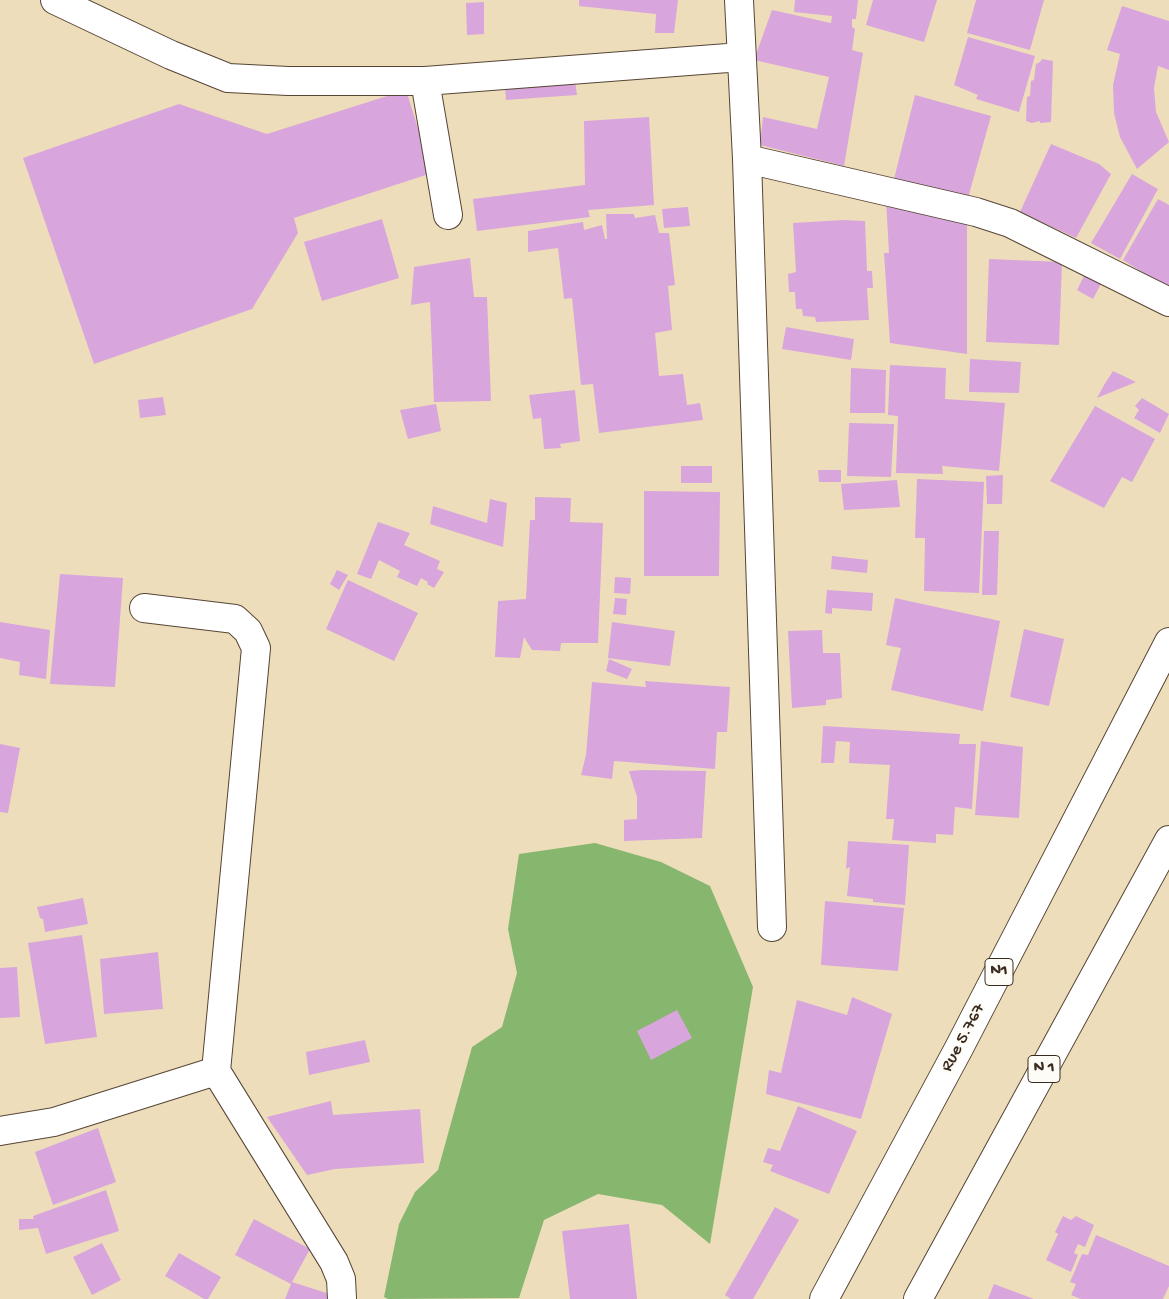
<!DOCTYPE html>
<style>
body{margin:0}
canvas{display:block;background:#eeddba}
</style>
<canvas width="1169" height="1299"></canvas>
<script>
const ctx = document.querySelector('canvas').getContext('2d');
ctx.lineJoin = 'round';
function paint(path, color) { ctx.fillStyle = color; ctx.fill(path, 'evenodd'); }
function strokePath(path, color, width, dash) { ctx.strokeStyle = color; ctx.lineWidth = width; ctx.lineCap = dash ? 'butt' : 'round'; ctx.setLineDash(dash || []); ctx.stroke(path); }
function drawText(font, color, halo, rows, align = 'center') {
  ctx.font = font + ' "Gochi Hand",sans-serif'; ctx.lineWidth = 4.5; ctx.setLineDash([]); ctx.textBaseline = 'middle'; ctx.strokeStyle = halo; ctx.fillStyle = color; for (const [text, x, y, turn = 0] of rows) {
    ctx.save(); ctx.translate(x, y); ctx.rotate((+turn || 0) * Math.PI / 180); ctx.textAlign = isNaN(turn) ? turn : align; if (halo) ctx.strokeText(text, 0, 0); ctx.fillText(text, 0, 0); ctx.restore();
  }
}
const forest = new Path2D(`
 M 595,843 L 661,862 L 710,886 L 753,987 L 710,1244 L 662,1205 L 598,1194 L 544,1220 L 519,1298 L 388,1299 L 384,1297 L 399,1224 L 415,1192 L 438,1170 L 472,1047 L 502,1027 L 517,973 L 508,929 L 519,854 Z`);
const building = new Path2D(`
 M 579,0 L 678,0 L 674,33 L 655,33 L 656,14 L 579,6 Z
 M 795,0 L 858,0 L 856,19 L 852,19 L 852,27 L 855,29 L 852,50 L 863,53 L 844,166 L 760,145 L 763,117 L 817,129 L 829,77 L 754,60 L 772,10 L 831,23 L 832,16 L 794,12 Z
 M 873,0 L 937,0 L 924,42 L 866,25 Z
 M 976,0 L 1044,0 L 1030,50 L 967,33 Z
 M 484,2 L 484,34 L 467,35 L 466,3 Z
 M 1122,6 L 1169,21 L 1169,70 L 1158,66 L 1154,88 L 1156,112 L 1169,142 L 1137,169 L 1120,137 L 1114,113 L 1113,85 L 1120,54 L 1107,50 Z
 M 968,37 L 1035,56 L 1019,112 L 976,99 L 978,95 L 954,85 Z
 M 1042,59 L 1053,61 L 1051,122 L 1040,123 L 1040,121 L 1032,123 L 1026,121 L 1027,97 L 1030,96 L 1031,81 L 1034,80 L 1036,64 L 1040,62 Z
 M 575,81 L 577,95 L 506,100 L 505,87 Z
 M 406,90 L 432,173 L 294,218 L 298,233 L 252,309 L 94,364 L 23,158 L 179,104 L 267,134 Z
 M 915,95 L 991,116 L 968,198 L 894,179 Z
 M 649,117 L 654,205 L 588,210 L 590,217 L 477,231 L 473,199 L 585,185 L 584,121 Z
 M 1051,144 L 1099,164 L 1111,174 L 1076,238 L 1020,212 Z
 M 1132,174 L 1158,189 L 1120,259 L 1091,243 Z
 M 1158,199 L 1169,205 L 1169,293 L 1161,284 L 1123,260 Z
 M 886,200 L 967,222 L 967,354 L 890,343 L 884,253 L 889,253 Z
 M 688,207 L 690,226 L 664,228 L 662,209 Z
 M 606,214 L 634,214 L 635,218 L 655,215 L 659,233 L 669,233 L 675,285 L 668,286 L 672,330 L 655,333 L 659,376 L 683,374 L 687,405 L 700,403 L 703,420 L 599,433 L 593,384 L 581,385 L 572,298 L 564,299 L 558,248 L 528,252 L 528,231 L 583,222 L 584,230 L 602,225 L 605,239 L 607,239 Z
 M 382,219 L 399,278 L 322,301 L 304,242 Z
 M 843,220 L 865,221 L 867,271 L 872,271 L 873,288 L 867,288 L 869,320 L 816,322 L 815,317 L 803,316 L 802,309 L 796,309 L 795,292 L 789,292 L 788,274 L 796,272 L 793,223 Z
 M 470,258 L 474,297 L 487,297 L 491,401 L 434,402 L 430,302 L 411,305 L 414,267 Z
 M 989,259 L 1062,262 L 1059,345 L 986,342 Z
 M 1087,270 L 1104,278 L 1093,299 L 1077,290 Z
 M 786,327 L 854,339 L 851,360 L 782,349 Z
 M 970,359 L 1021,362 L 1019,393 L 969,392 Z
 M 890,365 L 946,368 L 945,399 L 1005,403 L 999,471 L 942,466 L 943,474 L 896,473 L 898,416 L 888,415 Z
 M 851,368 L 886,370 L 885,413 L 850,413 Z
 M 1113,371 L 1136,382 L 1097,398 L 1104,385 Z
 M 575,390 L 580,441 L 560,444 L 561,448 L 544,449 L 541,418 L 533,419 L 529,395 Z
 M 163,397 L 166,415 L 140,418 L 138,400 Z
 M 1142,398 L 1169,414 L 1160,433 L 1134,418 L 1139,410 L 1135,406 Z
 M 436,404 L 441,431 L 408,439 L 400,410 Z
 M 1095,406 L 1155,439 L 1132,482 L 1122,477 L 1104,508 L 1050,481 Z
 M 849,423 L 894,424 L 891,477 L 847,476 Z
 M 681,466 L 712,466 L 712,483 L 681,483 Z
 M 818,470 L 841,470 L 841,482 L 819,482 Z
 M 1003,475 L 1002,504 L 987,504 L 986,476 Z
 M 917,479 L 984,482 L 979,593 L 924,591 L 925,538 L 915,538 Z
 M 897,480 L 900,507 L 844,510 L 841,484 Z
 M 644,491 L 720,492 L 719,576 L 644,576 Z
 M 535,497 L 571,498 L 570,522 L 603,523 L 598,643 L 561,643 L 560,651 L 532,650 L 524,637 L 520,658 L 495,657 L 498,601 L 526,599 L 530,520 L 535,520 Z
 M 490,499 L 507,503 L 503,547 L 430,524 L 433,506 L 487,523 Z
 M 378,522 L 410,533 L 404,545 L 440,561 L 437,569 L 444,572 L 434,588 L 427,584 L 428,582 L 421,578 L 417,586 L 397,577 L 400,571 L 379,560 L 371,579 L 357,574 Z
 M 984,531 L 999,531 L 997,595 L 982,595 Z
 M 832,556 L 868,560 L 867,573 L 831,569 Z
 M 337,570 L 348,575 L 339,590 L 330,584 Z
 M 60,574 L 123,578 L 115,687 L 50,684 Z
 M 615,577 L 631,578 L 630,594 L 614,593 Z
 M 348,580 L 418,613 L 394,661 L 326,629 Z
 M 827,590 L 873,593 L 872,611 L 832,608 L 832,614 L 825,613 Z
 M 615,598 L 627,599 L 626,615 L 613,614 Z
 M 895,598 L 1000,621 L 983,711 L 891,690 L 901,648 L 886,645 Z
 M 0,622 L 50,630 L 46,679 L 19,675 L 20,662 L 0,658 Z
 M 612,622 L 675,631 L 670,666 L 608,658 Z
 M 1024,629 L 1064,639 L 1049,706 L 1010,697 Z
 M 822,630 L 823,653 L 840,653 L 842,698 L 826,700 L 826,705 L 792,708 L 788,631 Z
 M 609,659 L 632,669 L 627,679 L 606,671 Z
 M 645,681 L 730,687 L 727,732 L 717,732 L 715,769 L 614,761 L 612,779 L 581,775 L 586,755 L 592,682 L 646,687 Z
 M 823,726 L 960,734 L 959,744 L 976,744 L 972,809 L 955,807 L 953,835 L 936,834 L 936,843 L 892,840 L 894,819 L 886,819 L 890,765 L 849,763 L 850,742 L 836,741 L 834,763 L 821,763 Z
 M 981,741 L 1023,747 L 1019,818 L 975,815 Z
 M 0,744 L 20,748 L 8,813 L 0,812 Z
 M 643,770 L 706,771 L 702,838 L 624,841 L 624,820 L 637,819 L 637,797 L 629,771 Z
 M 848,841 L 909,845 L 905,905 L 873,902 L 873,899 L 847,896 L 850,867 L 846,869 Z
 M 83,898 L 88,924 L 45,932 L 43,919 L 40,918 L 37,907 Z
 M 825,901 L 904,908 L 898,971 L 821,965 Z
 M 82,935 L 97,1037 L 45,1044 L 28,943 Z
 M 158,952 L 163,1009 L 104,1014 L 100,959 Z
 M 17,967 L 20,1017 L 0,1018 L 0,968 Z
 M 852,997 L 892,1014 L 861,1119 L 766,1094 L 769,1070 L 781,1073 L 797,1000 L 847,1015 Z
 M 677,1010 L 692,1038 L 651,1060 L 637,1031 Z
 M 365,1040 L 370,1062 L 309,1075 L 306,1052 Z
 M 331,1101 L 333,1115 L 420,1109 L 424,1163 L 335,1169 L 307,1175 L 267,1117 Z
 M 798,1106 L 857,1131 L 829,1194 L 770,1171 L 773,1165 L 763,1162 L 768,1148 L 780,1151 Z
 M 98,1128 L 116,1182 L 53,1205 L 35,1152 Z
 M 106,1190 L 119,1231 L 46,1254 L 38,1228 L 19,1230 L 19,1219 L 34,1219 L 33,1216 Z
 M 775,1207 L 799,1220 L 753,1299 L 731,1299 L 725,1295 Z
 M 1063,1216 L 1071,1220 L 1076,1216 L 1094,1225 L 1085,1247 L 1078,1244 L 1074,1253 L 1078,1255 L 1071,1272 L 1046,1260 L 1058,1234 L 1055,1232 Z
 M 254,1219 L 310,1249 L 292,1282 L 336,1296 L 335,1299 L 285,1299 L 291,1284 L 235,1255 Z
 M 629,1224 L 637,1299 L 570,1299 L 562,1231 Z
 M 1096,1235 L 1169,1266 L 1169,1286 L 1163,1299 L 1081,1299 L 1071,1295 L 1076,1284 L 1070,1282 L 1082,1254 L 1088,1255 Z
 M 102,1243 L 121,1280 L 92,1295 L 73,1257 Z
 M 179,1253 L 221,1277 L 208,1299 L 204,1299 L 165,1276 Z
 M 994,1284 L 1034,1299 L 988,1299 Z`);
const street = new Path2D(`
 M 55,0 L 171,55 L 228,78 L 288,81 L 425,81 L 741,57
 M 739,0 L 747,159 L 772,927
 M 425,81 L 448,215
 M 747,159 L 976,212 L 1010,223 L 1169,302
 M 144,608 L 235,619 L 248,631 L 256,648 L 216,1071 L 334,1262 L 341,1279 L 342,1299
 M 0,1131 L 54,1122 L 216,1071`);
const highway = new Path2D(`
 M 824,1299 L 959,1048 L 1169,642
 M 918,1299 L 1169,840`);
const shields = [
 [999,972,28],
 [1044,1069,32]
];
const shieldNames = [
 ["N1",999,972],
 ["N 1",1044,1069]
];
const streetNames = [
 ["Rue 5.767",964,1038,-62]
];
paint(forest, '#87b66f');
paint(building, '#d8a6dc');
strokePath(street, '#564535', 30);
strokePath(highway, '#564535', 30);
strokePath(street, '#fff', 28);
strokePath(highway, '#fff', 28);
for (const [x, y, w] of shields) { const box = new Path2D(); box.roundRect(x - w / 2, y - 13.5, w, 27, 4); ctx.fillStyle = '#fdfcf7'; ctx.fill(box); strokePath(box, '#3b2a1e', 1); }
drawText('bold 16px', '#3b2a1e', null, shieldNames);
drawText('18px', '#3b2a1e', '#fdfcf7', streetNames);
</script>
